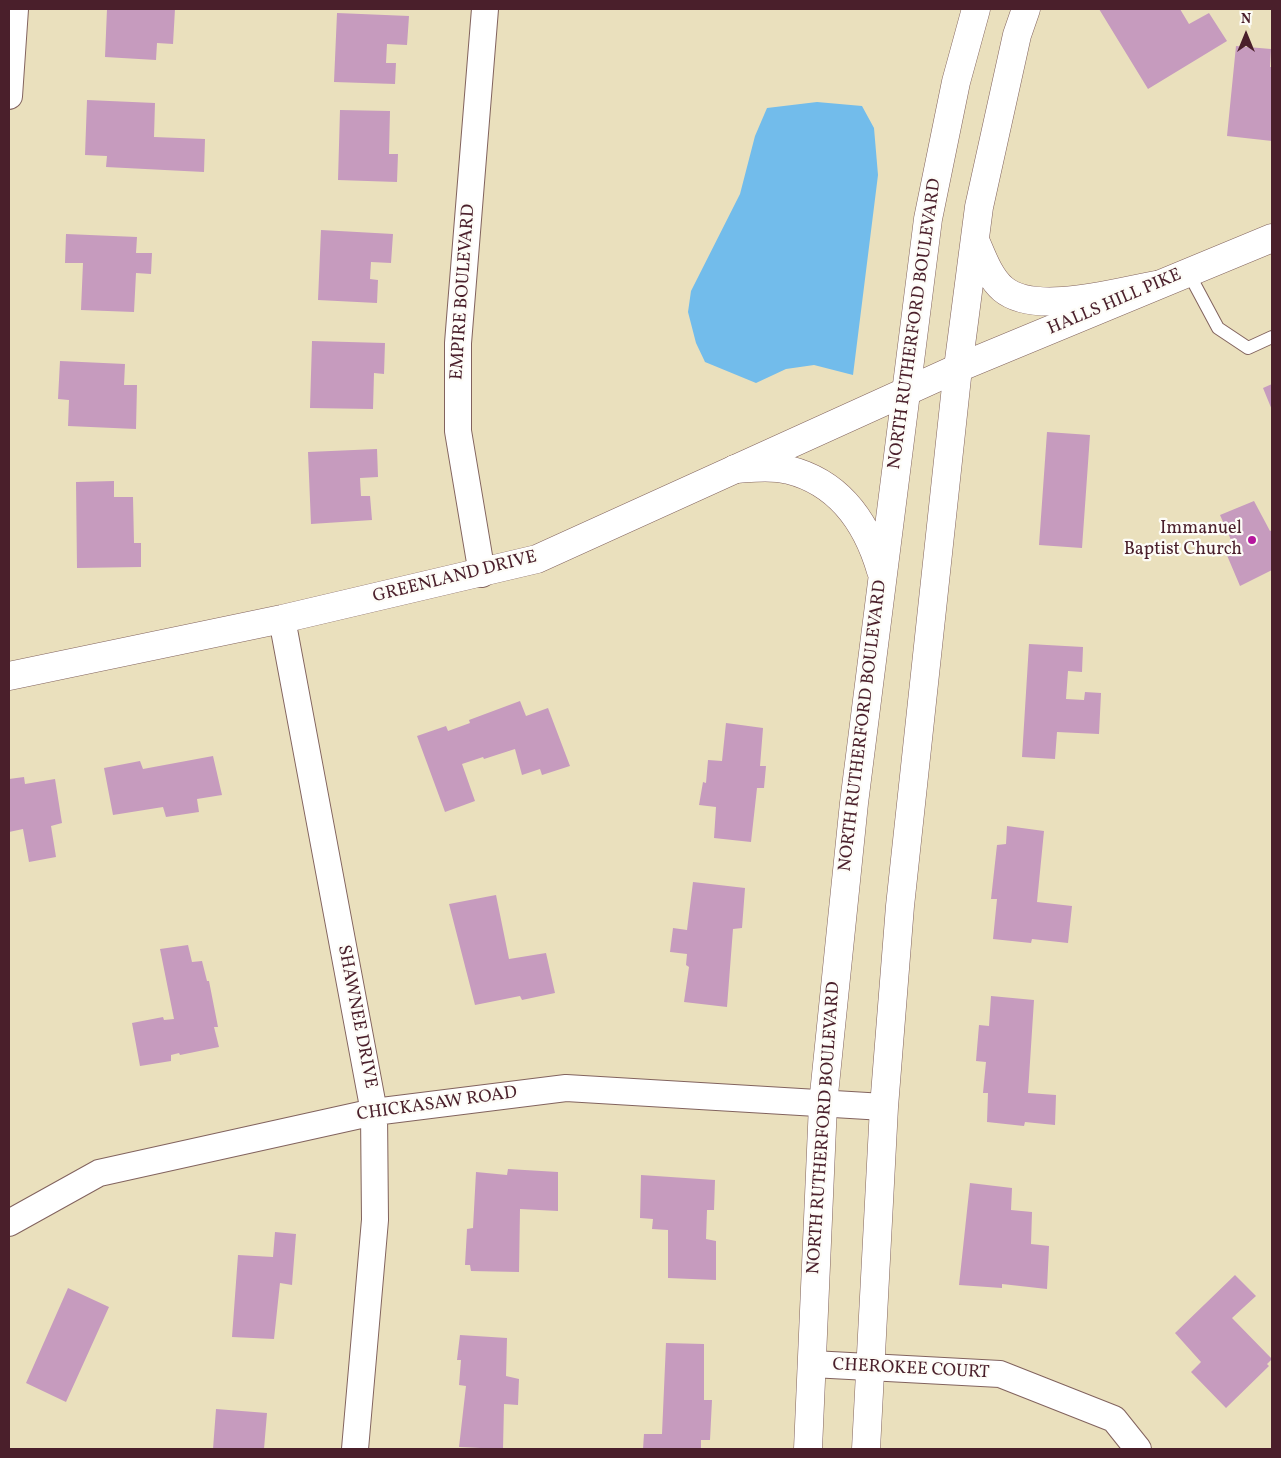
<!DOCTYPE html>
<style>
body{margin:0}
#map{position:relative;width:1281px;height:1458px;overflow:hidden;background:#eae0bd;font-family:Vollkorn,serif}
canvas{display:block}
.frame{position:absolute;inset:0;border:10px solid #4a1f2b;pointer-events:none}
.north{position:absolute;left:1221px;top:10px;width:50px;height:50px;-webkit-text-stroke:4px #fdfcf7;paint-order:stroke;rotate:0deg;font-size:14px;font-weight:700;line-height:20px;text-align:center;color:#4a1f2b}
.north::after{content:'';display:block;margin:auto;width:18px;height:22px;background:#4a1f2b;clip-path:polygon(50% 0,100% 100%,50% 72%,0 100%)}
</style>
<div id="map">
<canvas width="1281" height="1458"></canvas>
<div class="frame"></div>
<div class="north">N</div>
</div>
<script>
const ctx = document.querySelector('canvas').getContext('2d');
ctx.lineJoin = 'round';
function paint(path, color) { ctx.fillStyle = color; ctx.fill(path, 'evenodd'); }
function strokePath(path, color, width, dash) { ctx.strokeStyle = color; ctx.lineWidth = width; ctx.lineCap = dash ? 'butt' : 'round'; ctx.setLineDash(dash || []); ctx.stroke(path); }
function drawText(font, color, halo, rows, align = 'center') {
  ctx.font = font + ' Vollkorn,serif'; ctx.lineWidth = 4.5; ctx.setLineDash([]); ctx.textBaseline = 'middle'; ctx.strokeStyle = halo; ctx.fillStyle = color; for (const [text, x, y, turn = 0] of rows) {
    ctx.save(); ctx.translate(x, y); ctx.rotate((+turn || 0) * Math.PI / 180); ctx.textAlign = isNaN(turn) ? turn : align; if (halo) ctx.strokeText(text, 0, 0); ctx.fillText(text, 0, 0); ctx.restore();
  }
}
const water = new Path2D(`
 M 817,102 L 862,106 L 874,128 L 878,175 L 853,375 L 814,365 L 786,369 L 756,383 L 705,362 L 696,343 L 688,312 L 691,291 L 740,194 L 755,136 L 767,108 Z`);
const building = new Path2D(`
 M 107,9 L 175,9 L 173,44 L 157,43 L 156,60 L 105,57 Z
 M 1099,9 L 1180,9 L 1189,24 L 1209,13 L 1227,41 L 1148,89 Z
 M 337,13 L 409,16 L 407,45 L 387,44 L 386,63 L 396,63 L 395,84 L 334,82 Z
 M 1236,46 L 1271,49 L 1270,67 L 1272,67 L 1272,141 L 1227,136 Z
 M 87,100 L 155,103 L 154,137 L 205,139 L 204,172 L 106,167 L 107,156 L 85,155 Z
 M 340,110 L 390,111 L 389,154 L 398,154 L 397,182 L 338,180 Z
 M 321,230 L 393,234 L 391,263 L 371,262 L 370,279 L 378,280 L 377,303 L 318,300 Z
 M 66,234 L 137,237 L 136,253 L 152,253 L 151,274 L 136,273 L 134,312 L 81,310 L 83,263 L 65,263 Z
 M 312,341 L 385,343 L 384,374 L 374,373 L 373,409 L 310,408 Z
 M 60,361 L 125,364 L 124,385 L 137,385 L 136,429 L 68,426 L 69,400 L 58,399 Z
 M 1272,384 L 1272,410 L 1263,388 Z
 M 1047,432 L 1090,435 L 1082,548 L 1039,545 Z
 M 377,449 L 378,477 L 360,478 L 361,496 L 370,496 L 372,520 L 311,524 L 308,452 Z
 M 114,481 L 114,497 L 133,497 L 134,543 L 141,543 L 141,567 L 77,568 L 76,482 Z
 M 1254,501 L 1270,531 L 1272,530 L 1272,570 L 1240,586 L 1226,553 L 1235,549 L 1220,515 Z
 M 1029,644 L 1083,647 L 1082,672 L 1068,671 L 1066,699 L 1084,700 L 1085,692 L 1101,693 L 1099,734 L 1057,732 L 1055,759 L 1022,757 Z
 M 520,701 L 526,716 L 548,708 L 570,766 L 542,775 L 540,769 L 522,775 L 515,749 L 484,759 L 483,757 L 462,764 L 475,801 L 445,812 L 417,736 L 446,726 L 448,731 L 470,723 L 469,720 Z
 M 726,723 L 763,728 L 760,766 L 766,766 L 764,788 L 757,788 L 751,842 L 714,838 L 716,807 L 699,805 L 703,782 L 706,783 L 708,760 L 722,761 Z
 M 213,756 L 222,795 L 197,799 L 199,812 L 166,817 L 163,807 L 113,815 L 104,768 L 140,761 L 143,769 Z
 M 24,777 L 25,784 L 55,779 L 62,823 L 51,826 L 56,857 L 29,862 L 23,829 L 9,832 L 9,779 Z
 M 1007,826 L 1044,831 L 1037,902 L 1072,906 L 1068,943 L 1032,939 L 1031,943 L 993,939 L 997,899 L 991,899 L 997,845 L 1006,844 Z
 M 693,882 L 745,888 L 742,928 L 733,929 L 727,1007 L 684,1002 L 689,967 L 686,965 L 687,954 L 670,952 L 673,928 L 687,930 Z
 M 496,895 L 509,959 L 546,953 L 555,993 L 522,1000 L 520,996 L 475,1005 L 449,904 Z
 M 188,945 L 192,962 L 202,961 L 207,981 L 209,981 L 218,1027 L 214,1027 L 219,1047 L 180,1055 L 179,1053 L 171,1055 L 171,1061 L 140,1066 L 132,1023 L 163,1017 L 164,1020 L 174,1019 L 160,949 Z
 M 991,996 L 1034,1000 L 1028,1093 L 1056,1095 L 1055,1125 L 1025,1122 L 1024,1126 L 987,1122 L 988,1093 L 983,1093 L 986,1062 L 976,1061 L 979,1025 L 989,1026 Z
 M 508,1169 L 558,1172 L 558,1211 L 520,1209 L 519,1272 L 471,1271 L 470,1265 L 465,1265 L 467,1229 L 473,1228 L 476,1172 L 507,1175 Z
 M 641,1175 L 715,1180 L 714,1210 L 707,1210 L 706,1239 L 716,1241 L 716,1280 L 668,1278 L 668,1230 L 652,1229 L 653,1219 L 640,1218 Z
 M 970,1183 L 1012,1188 L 1011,1210 L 1032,1212 L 1031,1244 L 1049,1246 L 1047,1289 L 1002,1284 L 1002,1288 L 959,1285 Z
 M 275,1232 L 296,1234 L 292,1285 L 280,1283 L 274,1339 L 232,1337 L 238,1255 L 273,1257 Z
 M 1235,1275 L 1256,1296 L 1232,1318 L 1272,1359 L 1267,1364 L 1269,1366 L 1226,1408 L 1191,1372 L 1201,1362 L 1175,1333 Z
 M 68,1288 L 109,1307 L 66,1402 L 26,1383 Z
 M 460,1335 L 507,1338 L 506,1376 L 519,1379 L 518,1405 L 504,1404 L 503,1449 L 459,1447 L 466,1386 L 459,1385 L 461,1360 L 457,1360 Z
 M 666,1343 L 704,1344 L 704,1400 L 712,1400 L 710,1440 L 701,1440 L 701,1449 L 643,1449 L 644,1434 L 662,1434 Z
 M 216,1409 L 267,1413 L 264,1449 L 213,1449 Z`);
const service = new Path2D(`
 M 1188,272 L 1218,328 L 1248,348 L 1272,337`);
const minor = new Path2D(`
 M 9,96 L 15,9
 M 482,574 L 458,431 L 458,343 L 485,9
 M 282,619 L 374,1112 L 375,1220 L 355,1449
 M 9,1223 L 99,1173 L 374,1112 L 566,1088 L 884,1107
 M 812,1364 L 1000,1374 L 1114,1419 L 1138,1449`);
const tertiary = new Path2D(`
 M 9,676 L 282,619 L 537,559 L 958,368 L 1272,238`);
const primary = new Path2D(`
 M 975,240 C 982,256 989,277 1003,289 C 1035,316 1117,292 1156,285
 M 735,469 C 752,468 772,465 789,470 C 840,483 867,523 881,571
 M 808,1449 L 823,1104 L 854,803 L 928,219 L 956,82 L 976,9
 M 866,1449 L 884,1107 L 900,906 L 958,368 L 979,207 L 1017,35 L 1026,9`);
const markers = [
 [1252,540,5,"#b5179e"]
];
const streetNames = [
 ["EMPIRE BOULEVARD",464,292,-86],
 ["HALLS HILL PIKE",1115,303,-23],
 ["NORTH RUTHERFORD BOULEVARD",916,324,-82],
 ["GREENLAND DRIVE",455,578,-14],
 ["NORTH RUTHERFORD BOULEVARD",864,726,-83],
 ["SHAWNEE DRIVE",356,1017,79],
 ["CHICKASAW ROAD",437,1105,-8],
 ["NORTH RUTHERFORD BOULEVARD",825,1128,-86],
 ["CHEROKEE COURT",911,1370,3]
];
const poiNames = [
 ["Immanuel",1242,530],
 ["Baptist Church",1242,551]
];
paint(water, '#72bceb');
paint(building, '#c69bbe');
strokePath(service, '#82635e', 14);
strokePath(minor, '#82635e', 28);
strokePath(tertiary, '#82635e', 29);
strokePath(primary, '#82635e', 29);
strokePath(service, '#fff', 12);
strokePath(minor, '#fff', 26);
strokePath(tertiary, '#fff', 28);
strokePath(primary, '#fff', 28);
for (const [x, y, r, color] of markers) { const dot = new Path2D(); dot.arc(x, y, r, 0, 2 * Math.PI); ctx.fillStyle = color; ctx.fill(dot); strokePath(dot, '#fdfcf7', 2); }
drawText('18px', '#4a1f2b', '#fdfcf7', streetNames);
drawText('18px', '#4a1f2b', '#fdfcf7', poiNames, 'right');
</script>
